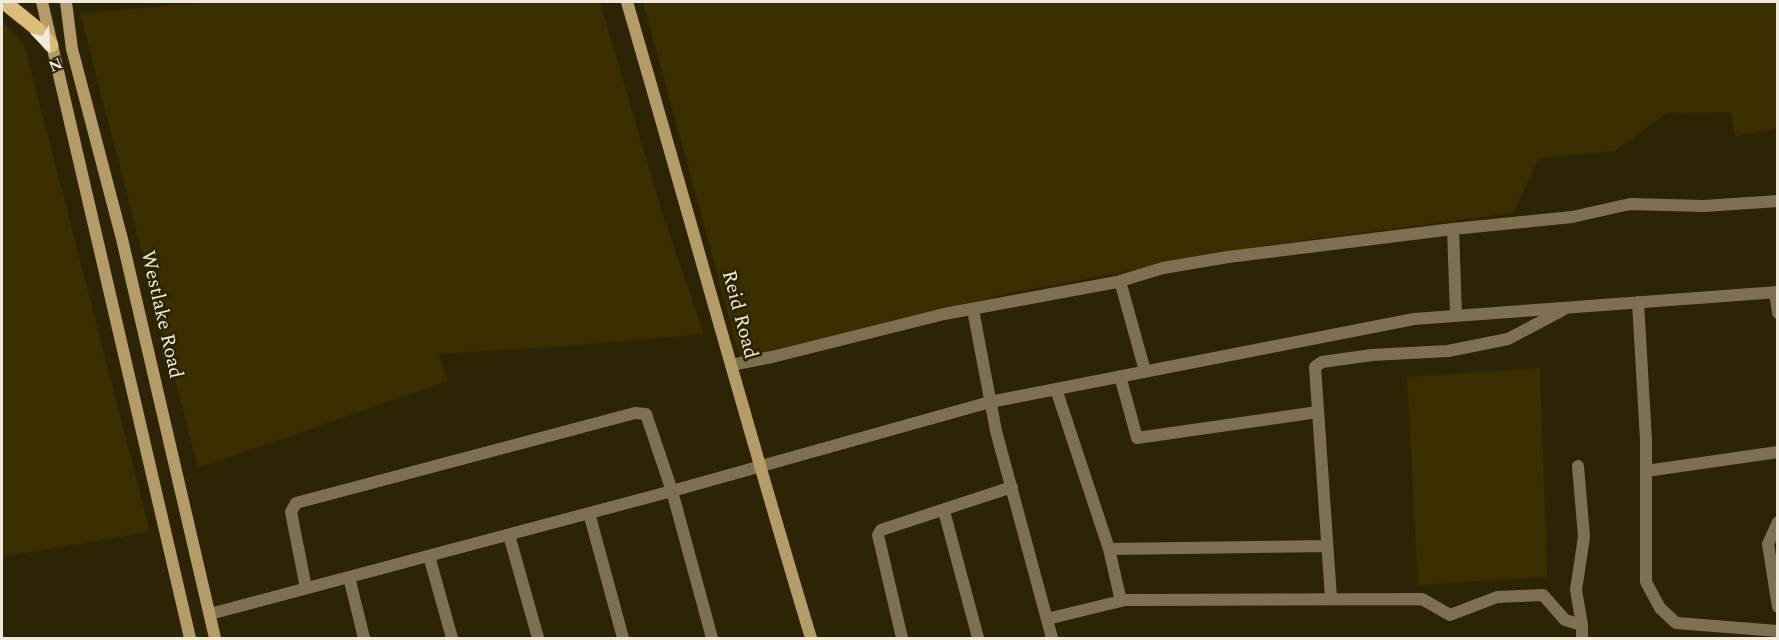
<!DOCTYPE html>
<style>
body{margin:0}
#map{position:relative;width:1779px;height:640px;overflow:hidden;background:#2d2406;font-family:Spectral,serif}
canvas{display:block}
.frame{position:absolute;inset:0;border:3px solid #efead9;pointer-events:none}
.north{position:absolute;left:18px;top:18px;width:60px;height:60px;-webkit-text-stroke:4px #2d2406;paint-order:stroke;rotate:156deg;font-size:16px;font-weight:700;line-height:24px;text-align:center;color:#efead9}
.north::after{content:'';display:block;margin:auto;width:21px;height:27px;background:#efead9;clip-path:polygon(50% 0,100% 100%,50% 72%,0 100%)}
</style>
<div id="map">
<canvas width="1779" height="640"></canvas>
<div class="frame"></div>
<div class="north">N</div>
</div>
<script>
const ctx = document.querySelector('canvas').getContext('2d');
ctx.lineJoin = 'round';
function paint(path, color) { ctx.fillStyle = color; ctx.fill(path, 'evenodd'); }
function strokePath(path, color, width, dash) { ctx.strokeStyle = color; ctx.lineWidth = width; ctx.lineCap = dash ? 'butt' : 'round'; ctx.setLineDash(dash || []); ctx.stroke(path); }
function drawText(font, color, halo, rows, align = 'center') {
  ctx.font = font + ' Spectral,serif'; ctx.lineWidth = 5; ctx.setLineDash([]); ctx.textBaseline = 'middle'; ctx.strokeStyle = halo; ctx.fillStyle = color; for (const [text, x, y, turn = 0] of rows) {
    ctx.save(); ctx.translate(x, y); ctx.rotate((+turn || 0) * Math.PI / 180); ctx.textAlign = isNaN(turn) ? turn : align; if (halo) ctx.strokeText(text, 0, 0); ctx.fillText(text, 0, 0); ctx.restore();
  }
}
const green = new Path2D(`
 M 212,2 L 600,2 L 662,212 L 704,334 L 567,346 L 438,354 L 448,381 L 198,468 L 80,13 Z
 M 643,2 L 1777,2 L 1777,129 L 1735,136 L 1731,112 L 1667,113 L 1615,151 L 1539,158 L 1513,213 L 1261,246 L 1016,292 L 893,320 L 741,361 Z
 M 2,20 L 25,47 L 150,532 L 2,557 Z
 M 1540,368 L 1547,577 L 1418,585 L 1407,377 Z`);
const street = new Path2D(`
 M 1453,229 L 1456,315
 M 1120,281 L 1145,371
 M 1775,292 L 1778,313
 M 1638,302 L 1646,440 L 1646,582 L 1660,608 L 1676,623 L 1778,631
 M 974,315 L 996,431 L 1052,638
 M 731,365 L 772,357 L 944,314 L 1117,282 L 1163,268 L 1228,257 L 1453,229 L 1572,217 L 1630,204 L 1704,206 L 1778,201
 M 1120,376 L 1137,438 L 1318,412
 M 1056,389 L 1109,549 L 1121,601
 M 1578,466 L 1584,537 L 1576,590 L 1582,625
 M 1646,471 L 1778,452
 M 944,511 L 978,638
 M 589,513 L 623,638
 M 1778,522 L 1768,544 L 1778,607
 M 509,535 L 538,638
 M 1109,549 L 1327,546
 M 429,556 L 452,638
 M 349,577 L 364,638
 M 1331,598 L 1315,367 L 1322,362 L 1372,355 L 1448,351 L 1508,339 L 1563,310
 M 210,614 L 672,491 L 646,414 L 635,413 L 296,503 L 291,512 L 306,588
 M 1047,619 L 1125,600 L 1422,599 L 1450,615 L 1497,597 L 1543,595 L 1565,620 L 1582,625 L 1582,638
 M 712,638 L 672,491 L 990,402 L 1414,319 L 1778,292
 M 902,638 L 878,535 L 881,530 L 1012,487`);
const secondary = new Path2D(`
 M 42,2 L 190,638
 M 66,2 L 72,49 L 122,239 L 215,638
 M 627,2 C 689,214 747,427 811,638`);
const primary = new Path2D(`
 M 4,2 L 35,27 L 51,45`);
const streetNames = [
 ["Westlake Road",160,315,77],
 ["Reid Road",738,315,75]
];
paint(green, '#3b2e00');
strokePath(street, '#807052', 12);
strokePath(secondary, '#b59b69', 12);
strokePath(primary, '#ddbc7b', 15);
drawText('20px', '#efead9', '#2d2406', streetNames);
</script>
